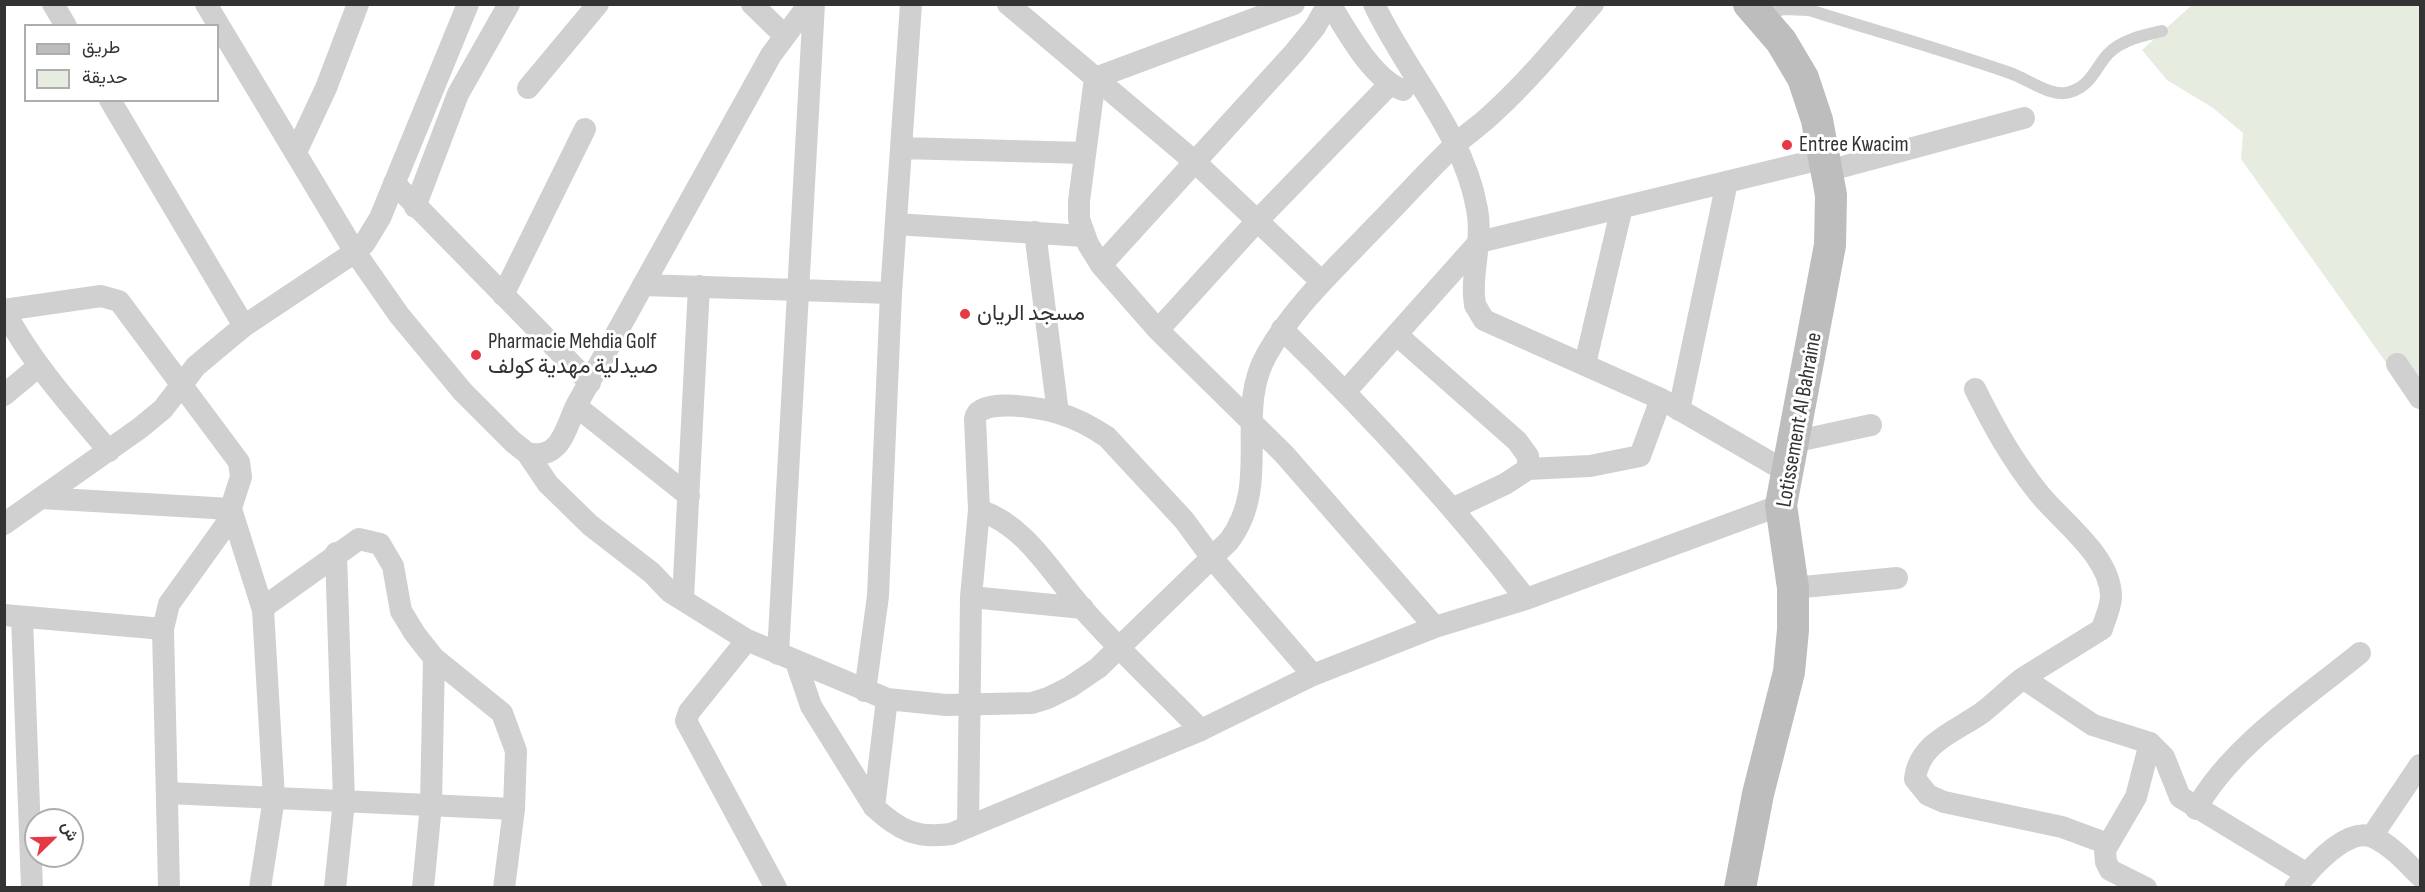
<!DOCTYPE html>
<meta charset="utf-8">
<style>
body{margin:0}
#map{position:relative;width:2425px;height:892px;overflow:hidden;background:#fff;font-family:"Sofia Sans Condensed",Vazirmatn,sans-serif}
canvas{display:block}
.frame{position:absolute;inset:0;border:6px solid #333;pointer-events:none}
.legend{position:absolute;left:24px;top:24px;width:195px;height:78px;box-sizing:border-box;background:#fff;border:2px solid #adadad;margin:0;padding:8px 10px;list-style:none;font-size:18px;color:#333}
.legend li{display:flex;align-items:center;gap:12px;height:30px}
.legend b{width:30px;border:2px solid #adadad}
.north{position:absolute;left:24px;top:808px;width:60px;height:60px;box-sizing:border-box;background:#fff;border:2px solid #adadad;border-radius:50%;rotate:67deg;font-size:16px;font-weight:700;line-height:24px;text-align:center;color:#333}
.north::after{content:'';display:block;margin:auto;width:21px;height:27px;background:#e63946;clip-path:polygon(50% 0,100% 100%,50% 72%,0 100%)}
</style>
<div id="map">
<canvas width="2425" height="892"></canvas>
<div class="frame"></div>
<ul class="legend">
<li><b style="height:8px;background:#bdbdbd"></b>طريق</li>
<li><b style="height:16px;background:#e6ecdf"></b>حديقة</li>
</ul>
<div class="north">ش</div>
</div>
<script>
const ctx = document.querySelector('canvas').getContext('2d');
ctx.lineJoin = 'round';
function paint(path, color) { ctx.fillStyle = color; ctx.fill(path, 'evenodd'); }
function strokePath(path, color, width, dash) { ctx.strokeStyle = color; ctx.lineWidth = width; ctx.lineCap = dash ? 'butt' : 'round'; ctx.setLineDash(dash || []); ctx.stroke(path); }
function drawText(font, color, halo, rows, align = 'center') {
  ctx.font = font + ' "Sofia Sans Condensed",Vazirmatn,sans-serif'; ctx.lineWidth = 6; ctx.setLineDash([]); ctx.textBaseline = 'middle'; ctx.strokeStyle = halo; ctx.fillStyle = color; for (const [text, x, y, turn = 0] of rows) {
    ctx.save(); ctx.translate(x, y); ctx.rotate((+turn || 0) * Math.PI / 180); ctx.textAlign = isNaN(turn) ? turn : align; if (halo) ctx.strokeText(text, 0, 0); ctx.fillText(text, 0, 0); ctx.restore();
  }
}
const green = new Path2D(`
 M 2192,5 L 2420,5 L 2420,410 L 2241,159 L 2243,133 L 2213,108 L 2167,80 L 2142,50 Z`);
const lane = new Path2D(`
 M 1762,16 L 1783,9 L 1809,10 C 1876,31 1944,50 2010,73 C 2028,79 2051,98 2070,92 C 2091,86 2095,68 2108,54 C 2121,40 2144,35 2162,31`);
const street = new Path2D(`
 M 53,4 L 66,26
 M 206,4 L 355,252 L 399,315 L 463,392 L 513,442 L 527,453 L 548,484 L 590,525 L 652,573 L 670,592 L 747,640 L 887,699 L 946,705 L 1032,703 L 1048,698 L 1070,687 L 1098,668 L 1229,541 C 1273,482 1233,413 1267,354 C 1294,306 1336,268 1373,229 C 1401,201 1427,171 1456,144 C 1468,133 1482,124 1494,112 C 1530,79 1561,41 1593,4
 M 752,4 L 784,35
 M 1008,4 L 1195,162 L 1322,282
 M 1294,4 L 1095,78 L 1079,201 L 1079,219 L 1088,244 L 1101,265 L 1158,330 L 1284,454 L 1435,627
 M 1330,4 C 1347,31 1372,79 1403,90
 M 1374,4 C 1406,73 1464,133 1477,209 C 1483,239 1472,267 1474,296 L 1475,305 L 1484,320 L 1661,399 L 1787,472
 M 528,88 L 598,4
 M 110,100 L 244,326
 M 901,148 L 1085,153
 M 296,152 L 326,88 L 358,4
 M 1827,171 L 2024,118
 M 394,183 L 590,383
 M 415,207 L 458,94 L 509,4
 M 896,224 L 1084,236
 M 1035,232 L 1058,413
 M 1101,265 L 1294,53 L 1315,27 L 1328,4
 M 643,285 L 891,293
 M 503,295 L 585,129
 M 4,310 L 101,296 L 119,301 L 239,462 L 241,477 L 225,526 L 169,604 L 163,629 L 169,888
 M 4,310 C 31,362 71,406 109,451
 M 1282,329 C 1369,414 1451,502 1526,599
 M 1158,330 L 1258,220 L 1390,84
 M 1397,335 L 1517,441 L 1528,456 L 1528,469 L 1505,484 L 1454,508
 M 1585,364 L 1622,207
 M 2397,364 L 2420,398
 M 1975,389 C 1994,427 2011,458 2037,491 C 2060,521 2112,556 2111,598 C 2110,609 2105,619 2102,629 L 2023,678
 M 1346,391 L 1479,242 L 1825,158
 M 4,395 L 39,366
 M 576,406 L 689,496
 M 1679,410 L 1727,182
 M 1793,442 L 1871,425
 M 527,453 C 560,461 565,430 576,406 L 771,55 L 809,4
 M 1528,469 L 1590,466 L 1640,456 L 1661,399
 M 41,498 L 231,509 L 263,610
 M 979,510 C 1027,526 1051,573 1083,609 C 1120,651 1162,690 1201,730
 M 4,524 L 140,428 L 163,409 L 196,366 L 244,326 L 355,252 L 364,244 L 380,218 L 468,4
 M 1793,588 L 1897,578
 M 971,597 L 1083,608
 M 683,599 L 699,286
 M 4,615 L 163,629
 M 22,617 L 32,888
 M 747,640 L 689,712 L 686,721 L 776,888
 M 778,654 L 814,4
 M 796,662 L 811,706 L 874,807
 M 865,691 L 878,596 L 891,293 L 911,4
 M 887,699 L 874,807 C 899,830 916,839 951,834 L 1201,730 L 1313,675 L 1435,627 L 1526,599 L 1781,505
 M 168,793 L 514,809
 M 2196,809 C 2231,746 2305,698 2360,653
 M 968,827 L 971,597 L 979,510 L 975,419 C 978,396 1044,408 1061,414 C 1078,419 1092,427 1107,437 L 1184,520 L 1212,558 L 1313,675
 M 2372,836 L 2420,765
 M 2108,844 L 2062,827 L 1944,802 L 1928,795 L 1915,779 C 1919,742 1957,731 1983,712 C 1997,701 2009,689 2023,678 L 2093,725 L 2150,743 L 2164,757 L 2180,797 L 2307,874
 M 260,888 L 274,798 L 263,610 L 268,604 L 359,539 L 380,544 L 393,566 L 401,611 L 415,634 L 434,658 L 502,713 L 516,751 L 514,809 L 504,888
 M 335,888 L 344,801 L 336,553
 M 423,888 L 431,805 L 434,658
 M 2146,888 L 2110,870 L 2106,862 L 2105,850 L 2136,797 L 2150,743
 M 2295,888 C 2310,869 2347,826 2373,837 C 2392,846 2406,862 2420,876`);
const secondary = new Path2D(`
 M 1740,888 L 1758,794 L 1789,672 L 1793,630 L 1793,588 L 1781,505 L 1830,245 L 1831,195 L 1817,120 L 1803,78 L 1781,41 L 1749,4`);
const markers = [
 [1787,145,6,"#e63946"],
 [965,314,6,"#e63946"],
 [476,355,6,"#e63946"]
];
const poiNames = [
 ["Entree Kwacim",1799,145],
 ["مسجد الريان",977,314],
 ["Pharmacie Mehdia Golf",488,342],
 ["صيدلية مهدية كولف",488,367]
];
const streetNames = [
 ["Lotissement Al Bahraine",1800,420,-80]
];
paint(green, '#e6ecdf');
strokePath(lane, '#d0d0d0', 12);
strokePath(street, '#d0d0d0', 22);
strokePath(secondary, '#bdbdbd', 32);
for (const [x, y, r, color] of markers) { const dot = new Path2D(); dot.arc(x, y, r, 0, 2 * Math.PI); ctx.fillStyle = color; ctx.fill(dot); strokePath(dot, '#fff', 2); }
drawText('22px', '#333', '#fff', poiNames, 'left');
drawText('22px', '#333', '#fff', streetNames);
</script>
